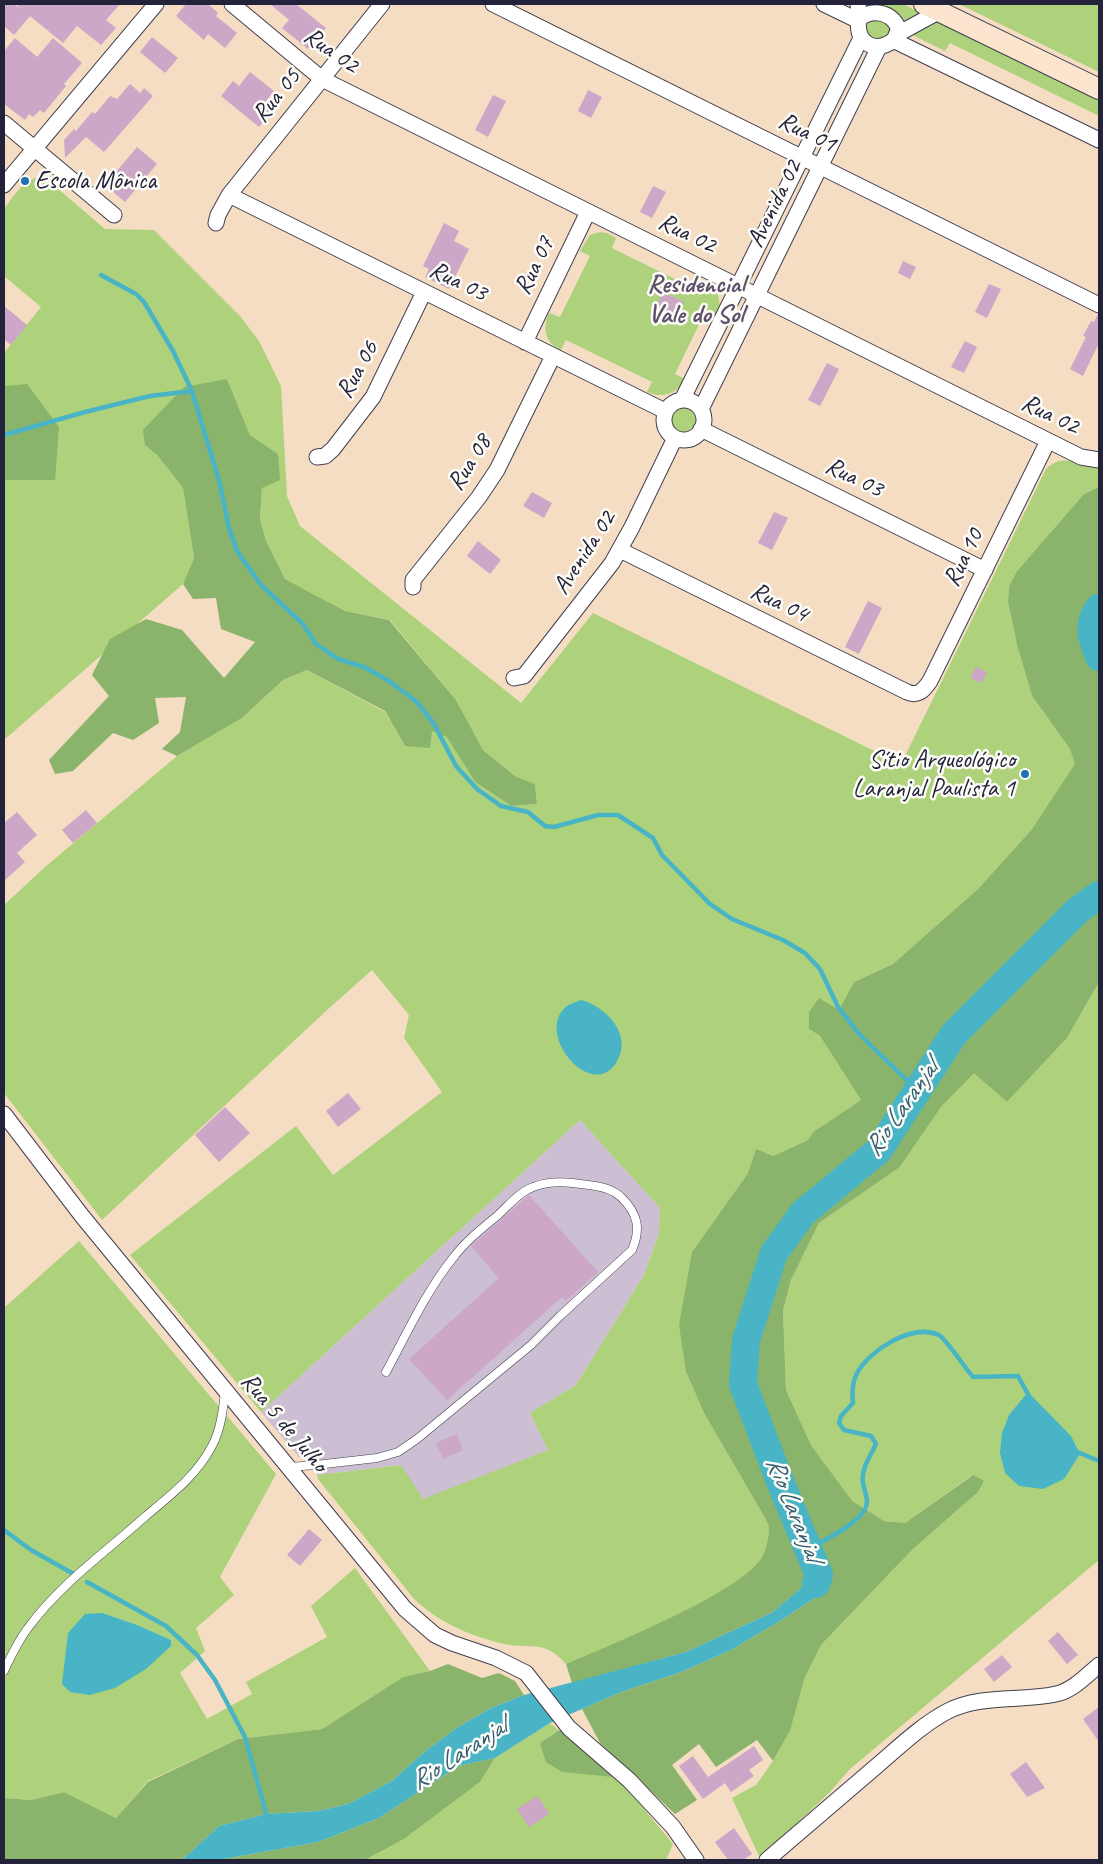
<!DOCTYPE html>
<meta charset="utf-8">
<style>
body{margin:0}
#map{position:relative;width:1103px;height:1864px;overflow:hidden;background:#f4ddc2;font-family:Caveat,sans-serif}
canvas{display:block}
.frame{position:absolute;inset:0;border:5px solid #22223b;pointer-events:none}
</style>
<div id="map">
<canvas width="1103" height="1864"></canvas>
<div class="frame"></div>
</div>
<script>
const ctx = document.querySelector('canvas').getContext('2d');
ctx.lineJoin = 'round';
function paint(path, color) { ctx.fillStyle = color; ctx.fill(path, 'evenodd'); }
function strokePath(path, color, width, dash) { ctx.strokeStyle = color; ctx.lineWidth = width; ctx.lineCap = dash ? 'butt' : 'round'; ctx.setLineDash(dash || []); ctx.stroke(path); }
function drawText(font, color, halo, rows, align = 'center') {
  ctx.font = font + ' Caveat,sans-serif'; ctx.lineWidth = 5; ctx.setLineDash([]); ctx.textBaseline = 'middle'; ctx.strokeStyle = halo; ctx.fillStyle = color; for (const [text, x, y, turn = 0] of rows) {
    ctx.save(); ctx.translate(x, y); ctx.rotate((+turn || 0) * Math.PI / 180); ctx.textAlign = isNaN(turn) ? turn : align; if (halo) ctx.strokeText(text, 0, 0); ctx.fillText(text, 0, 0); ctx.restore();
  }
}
const industrial = new Path2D(`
 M 580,1120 L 660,1208 L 659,1233 L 644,1275 L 576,1385 L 530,1413 L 548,1450 L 423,1500 L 400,1465 L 317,1475 L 316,1458 L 299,1457 L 261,1412 Z`);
const green = new Path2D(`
 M 849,4 L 903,4 L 1099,100 L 1099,116 L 950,43 L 945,51 L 892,25 L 887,36 C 876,42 867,38 865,25 L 871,15 Z
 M 959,4 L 1099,4 L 1099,72 Z
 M 38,177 L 50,182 L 105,229 L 154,230 L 240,316 L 259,341 L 281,386 L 287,496 L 300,526 L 521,703 L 593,613 L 901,764 L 1046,469 C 1064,451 1079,467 1099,468 L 1099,487 L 1084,494 L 1017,571 L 1009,586 L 1008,602 L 1017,645 L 1032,696 L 1070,749 L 1076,764 L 1032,829 L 979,888 L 893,964 L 854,982 L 839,1011 L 819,999 L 809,1012 L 809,1029 L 820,1036 L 861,1100 L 813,1132 L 808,1140 L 773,1156 L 756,1150 L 748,1173 L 692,1252 L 686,1372 L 704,1413 L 765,1518 C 766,1521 769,1525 769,1528 C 769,1535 766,1549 763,1555 C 749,1590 605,1647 566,1664 C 542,1637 529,1651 500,1643 C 468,1635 439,1622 415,1600 L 318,1479 L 317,1475 L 401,1465 L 423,1499 L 548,1450 L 530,1413 L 576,1385 L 644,1275 L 659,1233 L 660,1208 L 580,1120 L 261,1412 L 130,1255 L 296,1126 L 333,1175 L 442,1092 L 404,1038 L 409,1015 L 372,970 L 326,1011 L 102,1220 L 4,1093 L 4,905 L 45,867 L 177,756 L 242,718 L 283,680 L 307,670 L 385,712 L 405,746 L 432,730 L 447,736 L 475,782 L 511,806 L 537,804 L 535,784 L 515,776 L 483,750 L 456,700 L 390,620 L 345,611 L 285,579 L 266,541 L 260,519 L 262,488 L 278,454 L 250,435 L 227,379 L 145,445 L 158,456 L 183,488 L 194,558 L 183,584 L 4,740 L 4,353 L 41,307 L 4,276 L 4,209 C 13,197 23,181 38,177 Z
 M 600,232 L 607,233 L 616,238 L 612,248 L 697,290 L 703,280 C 718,287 724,302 716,317 L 705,312 L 675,374 L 685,379 C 677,394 662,399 647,392 L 652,382 L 566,340 L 561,350 C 545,343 542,328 549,313 L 560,317 L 590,256 L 580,251 L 590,235 Z
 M672 420a12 12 0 1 1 24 0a12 12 0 1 1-24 0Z
 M 1099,982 L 1099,1560 L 850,1769 L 829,1793 L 760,1858 L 732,1798 L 756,1785 L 773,1761 L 790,1731 L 805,1677 L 821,1645 L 913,1549 L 978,1492 L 972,1475 L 905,1523 L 884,1521 L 852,1502 L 811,1445 L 786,1390 L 783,1311 L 791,1280 L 819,1223 L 900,1167 L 941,1107 L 974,1072 L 1007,1102 L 1067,1038 Z
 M 79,1241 L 276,1474 L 220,1577 L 234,1595 L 196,1628 L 205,1651 L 180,1673 L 207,1719 L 252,1694 L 246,1682 L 327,1637 L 311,1606 L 355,1568 L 430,1671 L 403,1677 L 322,1729 L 238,1739 L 148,1781 L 116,1818 L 64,1792 L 31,1800 L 4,1798 L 4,1308 Z
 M 550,1723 L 624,1785 L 673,1844 L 666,1860 L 365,1860 L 404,1839 L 480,1782 L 495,1758 Z`);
const forest = new Path2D(`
 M 227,379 L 250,435 L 278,454 L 280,480 L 262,488 L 260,519 L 266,541 L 285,579 L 345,611 L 389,620 L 456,700 L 483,750 L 515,776 L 535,784 L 537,804 L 511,806 L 475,782 L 447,737 L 432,731 L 430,748 L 405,746 L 385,711 L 307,670 L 283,680 L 242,718 L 177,756 L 162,749 L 180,732 L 186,697 L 155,698 L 159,723 L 133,740 L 113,733 L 73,771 L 55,774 L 49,760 L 109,696 L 92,675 L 110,639 L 146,619 L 182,630 L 224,678 L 255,642 L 221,629 L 216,598 L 193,599 L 183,584 L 194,558 L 183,488 L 158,456 L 145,445 L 143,430 L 184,387 Z
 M 27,384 L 59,427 L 55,480 L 4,480 L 4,386 Z
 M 1099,487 L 1099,982 L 1067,1038 L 1007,1102 L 974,1073 L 941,1107 L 900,1167 L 819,1223 L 791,1280 L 783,1311 L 786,1390 L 811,1445 L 852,1501 L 884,1521 L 905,1523 L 973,1475 L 984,1481 L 978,1492 L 913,1549 L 821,1645 L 805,1677 L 790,1731 L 773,1761 L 757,1740 L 716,1767 L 699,1744 L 672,1765 L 697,1800 L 675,1814 L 600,1743 L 582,1709 L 621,1692 L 681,1672 L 731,1650 L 783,1619 L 822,1593 L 828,1570 L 821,1559 L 809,1550 L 811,1575 L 802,1587 L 773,1612 L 686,1652 L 572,1683 L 566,1664 C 605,1647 748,1590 763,1555 C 766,1549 769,1535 769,1528 C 769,1525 766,1521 765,1518 L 704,1413 L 686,1372 L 679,1325 L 692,1252 L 748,1173 L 756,1149 L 773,1156 L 808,1140 L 813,1132 L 861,1100 L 820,1036 L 809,1029 L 809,1012 L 819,998 L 839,1010 L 854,982 L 893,964 L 979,888 L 1032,829 L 1075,764 L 1070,749 L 1032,696 L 1017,645 L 1008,602 L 1009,586 L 1017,571 L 1084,494 Z
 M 448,1664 L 482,1678 L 499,1673 L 515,1681 L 524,1695 L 491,1708 L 458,1727 L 424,1752 L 392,1781 L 348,1804 L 318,1811 L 266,1814 L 219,1826 L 182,1860 L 4,1860 L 4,1798 L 31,1800 L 64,1792 L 116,1818 L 148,1782 L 238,1739 L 322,1729 L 403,1677 L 430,1671 Z
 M 560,1730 L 613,1777 L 562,1772 L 546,1762 L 540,1743 Z
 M 495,1758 L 480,1782 L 404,1839 L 365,1860 L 218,1860 L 318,1842 L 379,1818 L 458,1766 Z`);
const water = new Path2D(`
 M 581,1000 C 607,1007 634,1036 616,1063 C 591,1102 533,1032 567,1006 C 571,1003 577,1002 581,1000 Z
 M 1028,1392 L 1071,1436 L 1080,1454 L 1064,1479 L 1043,1489 L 1019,1486 L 1005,1473 L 1000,1453 L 1002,1433 L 1009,1415 Z
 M 809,1549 L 821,1559 L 828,1570 L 828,1582 L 822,1593 L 783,1619 L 731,1650 L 681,1672 L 621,1692 L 550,1723 L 495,1758 L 458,1766 L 379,1818 L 318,1842 L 218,1860 L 182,1860 L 219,1826 L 266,1814 L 318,1811 L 348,1804 L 392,1781 L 424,1752 L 458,1727 L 491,1708 L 524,1695 L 686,1652 L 773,1612 L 802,1587 L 811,1575 Z
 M 102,1613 L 137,1625 L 171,1640 L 171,1646 L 146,1669 L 115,1688 L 90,1695 L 70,1692 L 62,1684 L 68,1633 L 85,1614 Z`);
const stream = new Path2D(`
 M 101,275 L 136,294 L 144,302 L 173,351 L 192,391 L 220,484 L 229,528 L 237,551 L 261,585 L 303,624 L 316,644 L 338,659 L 364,667 L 389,681 L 417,702 L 434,724 L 456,766 L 477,789 L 501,806 L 528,812 L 545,826 L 554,827 L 598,815 L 618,815 L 653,838 L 662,855 L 710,904 L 732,919 L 783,940 L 805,953 L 820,969 L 838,1007 L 860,1035 L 918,1091
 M 4,435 L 85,412 L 150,396 L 192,391
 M 1075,1451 L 1099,1461
 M 4,1530 L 31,1550 L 72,1573
 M 809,1549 C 824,1540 866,1521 867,1502 C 867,1496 864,1489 863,1483 C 861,1468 870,1457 876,1444 L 871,1436 L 844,1430 L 839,1423 L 841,1416 L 853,1403 C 852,1392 852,1383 857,1373 C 870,1350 912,1323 939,1335 C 945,1338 966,1369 973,1377 L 1018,1376 L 1029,1396
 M 87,1582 L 166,1626 L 197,1655 L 215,1680 L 245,1737 L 268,1820`);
const river = new Path2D(`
 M 1099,608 C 1086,625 1092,640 1099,657
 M 816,1584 L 819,1575 L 779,1479 L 743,1384 L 746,1340 L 774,1253 L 803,1213 L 878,1151 L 954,1034 L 1078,910 L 1099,895`);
const building = new Path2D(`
 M 4,4 L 14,4 L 20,9 L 16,4 L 120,4 L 106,20 L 116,28 L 101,45 L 77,26 L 63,43 L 30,16 L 14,35 L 4,26 Z
 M 186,4 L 208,4 L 218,13 L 216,16 L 237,33 L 225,48 L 208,34 L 204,40 L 176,16 Z
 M 270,4 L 296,4 L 326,28 L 308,49 L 282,28 L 289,20 Z
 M 152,37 L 178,58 L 165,73 L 140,52 Z
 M 15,38 L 37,57 L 53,38 L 82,63 L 64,84 L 66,86 L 44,113 L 40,110 L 33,117 L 29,114 L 25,120 L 4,104 L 4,51 Z
 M 250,72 L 274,91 L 263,105 L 271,112 L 259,127 L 221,96 L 233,81 L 239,86 Z
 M 130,84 L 140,93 L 144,88 L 153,96 L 104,152 L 86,137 L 65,158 L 64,140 L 74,129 L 76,131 L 92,112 L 95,114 L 110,96 L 117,99 Z
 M 588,90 L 602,97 L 591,118 L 578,111 Z
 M 493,95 L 506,101 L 488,137 L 475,130 Z
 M 137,147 L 157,164 L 125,202 L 105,185 Z
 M 653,186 L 666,192 L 652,218 L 640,212 Z
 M 444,223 L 459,231 L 454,241 L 469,249 L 449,289 L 425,277 L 429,269 L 423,266 Z
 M 903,261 L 916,267 L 910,279 L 898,273 Z
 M 989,284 L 1001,289 L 987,318 L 975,312 Z
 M 663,292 L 684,302 L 672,325 L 652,315 Z
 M 4,306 L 27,325 L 11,345 L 4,339 Z
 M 1098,314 L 1099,314 L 1099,343 L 1083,376 L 1070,369 L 1086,337 L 1083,336 L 1091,321 L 1094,322 Z
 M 965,341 L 977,347 L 964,373 L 951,367 Z
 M 827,363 L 839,369 L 820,406 L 808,400 Z
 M 532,492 L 552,503 L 544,518 L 523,506 Z
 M 774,512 L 788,518 L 772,550 L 758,543 Z
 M 478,541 L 501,560 L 490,574 L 467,556 Z
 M 868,601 L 882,608 L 859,654 L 845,647 Z
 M 976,667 L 987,672 L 982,683 L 970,678 Z
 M 86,810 L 97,823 L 73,843 L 62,830 Z
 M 17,812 L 37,835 L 17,853 L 25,862 L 4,881 L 4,823 Z
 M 348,1093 L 361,1109 L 338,1127 L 326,1111 Z
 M 225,1107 L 250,1133 L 219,1162 L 195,1135 Z
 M 529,1195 L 598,1272 L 566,1301 L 562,1297 L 447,1400 L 409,1359 L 499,1278 L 471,1246 Z
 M 457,1434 L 463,1450 L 443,1459 L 436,1443 Z
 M 309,1529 L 322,1540 L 300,1566 L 287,1555 Z
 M 1058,1632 L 1078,1655 L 1067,1664 L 1048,1641 Z
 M 1002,1655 L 1012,1667 L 994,1682 L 984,1669 Z
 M 1099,1707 L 1099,1742 L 1083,1719 Z
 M 754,1746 L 763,1760 L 749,1770 L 754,1776 L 731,1792 L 725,1783 L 703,1799 L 679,1766 L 693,1756 L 708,1777 Z
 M 1026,1762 L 1045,1788 L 1027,1797 L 1010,1774 Z
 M 538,1796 L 549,1814 L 529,1827 L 517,1809 Z
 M 734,1828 L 752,1854 L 743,1860 L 728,1860 L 715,1842 Z`);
const lane = new Path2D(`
 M 289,1467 L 316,1465 L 377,1458 L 398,1452 L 417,1439 L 531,1345 L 560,1316 L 632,1250 C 641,1229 638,1214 622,1198 C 611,1187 596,1186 581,1184 C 563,1181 541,1181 525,1191 C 515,1197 506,1208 497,1216 C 481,1229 465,1242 453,1258 C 427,1290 406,1335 386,1372
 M 4,1671 C 11,1656 18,1641 28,1628 C 60,1584 107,1551 147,1515 C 171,1495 197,1475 212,1446 C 221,1429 223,1410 225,1391`);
const street = new Path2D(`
 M 232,4 L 322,79 L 1081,457 L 1099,460
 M 493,4 L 1099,305
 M 824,4 L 859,21
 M 858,4 C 860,18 853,38 870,45 C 875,47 880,47 885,45 C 916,33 885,0 860,18
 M 896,35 L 940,11
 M 893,40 L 1099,140
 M 4,123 L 114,215
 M 4,185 L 156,4
 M 229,195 L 665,411
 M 216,223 L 218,215 L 229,195 L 382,4
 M 525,342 L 588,212
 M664 420a20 20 0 1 1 40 0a20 20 0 1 1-40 0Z
 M 682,400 L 861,38
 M 701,409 L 879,47
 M 701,429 L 985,570
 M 317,457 L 325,456 L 333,449 L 373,397 L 424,292
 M 620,550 L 907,692 C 918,697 924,690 930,681 L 1048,441
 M 413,587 L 413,580 L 479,497 L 497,470 L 553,356
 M 514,678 L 524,676 L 612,563 L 632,527 L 675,438
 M 4,1114 L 82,1216 L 405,1609 L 435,1635 L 452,1643 L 496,1658 L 526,1673 L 569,1728 L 629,1780 L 673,1827 L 696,1860
 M 767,1860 C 804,1828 842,1796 879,1764 C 900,1746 923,1724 948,1711 C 982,1694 1020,1702 1056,1694 C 1072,1691 1087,1675 1099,1665`);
const secondary = new Path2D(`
 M 924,4 L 1099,89`);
const markers = [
 [25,181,5,"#1f6fb2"],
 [1025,774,5,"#1f6fb2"]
];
const streetNames = [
 ["Rua 02",331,51,35],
 ["Rua 05",277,96,-51],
 ["Rua 01",807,133,26],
 ["Avenida 02",775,204,-64],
 ["Rua 02",687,234,26],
 ["Rua 07",535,266,-64],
 ["Rua 03",458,282,26],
 ["Rua 06",358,370,-61],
 ["Rua 02",1050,415,26],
 ["Rua 08",470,463,-58],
 ["Rua 03",854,478,26],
 ["Avenida 02",585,553,-57],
 ["Rua 10",964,558,-64],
 ["Rua 04",779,603,26],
 ["Rua 5 de Julho",284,1423,50]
];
const poiNames = [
 ["Escola Mônica",35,181],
 ["Sítio Arqueológico",1015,760,"right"],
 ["Laranjal Paulista 1",1015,789,"right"]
];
const neighbourhoodNames = [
 ["Residencial",696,285],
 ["Vale do Sol",696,315]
];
const waterNames = [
 ["Rio Laranjal",902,1109,-55],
 ["Rio Laranjal",793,1509,68],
 ["Rio Laranjal",459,1755,-33]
];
paint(industrial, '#ccbed3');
paint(green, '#add27b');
paint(forest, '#8ab46b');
paint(water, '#48b4c5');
strokePath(stream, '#48b4c5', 4.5);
strokePath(river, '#48b4c5', 28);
paint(building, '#cda7c7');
strokePath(lane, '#423e4f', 9);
strokePath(street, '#423e4f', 17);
strokePath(secondary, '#423e4f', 22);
strokePath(lane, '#fff', 8);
strokePath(street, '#fff', 15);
strokePath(secondary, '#fbe5cf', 20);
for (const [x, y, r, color] of markers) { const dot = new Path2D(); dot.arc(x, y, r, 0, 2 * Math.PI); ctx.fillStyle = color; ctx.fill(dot); strokePath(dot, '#fdfcf7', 2); }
drawText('25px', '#22223b', '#fdfcf7', streetNames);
drawText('25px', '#22223b', '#fdfcf7', poiNames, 'left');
drawText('bold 26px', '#5e516c', '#fdfcf7', neighbourhoodNames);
drawText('italic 26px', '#315c72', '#fdfcf7', waterNames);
</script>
